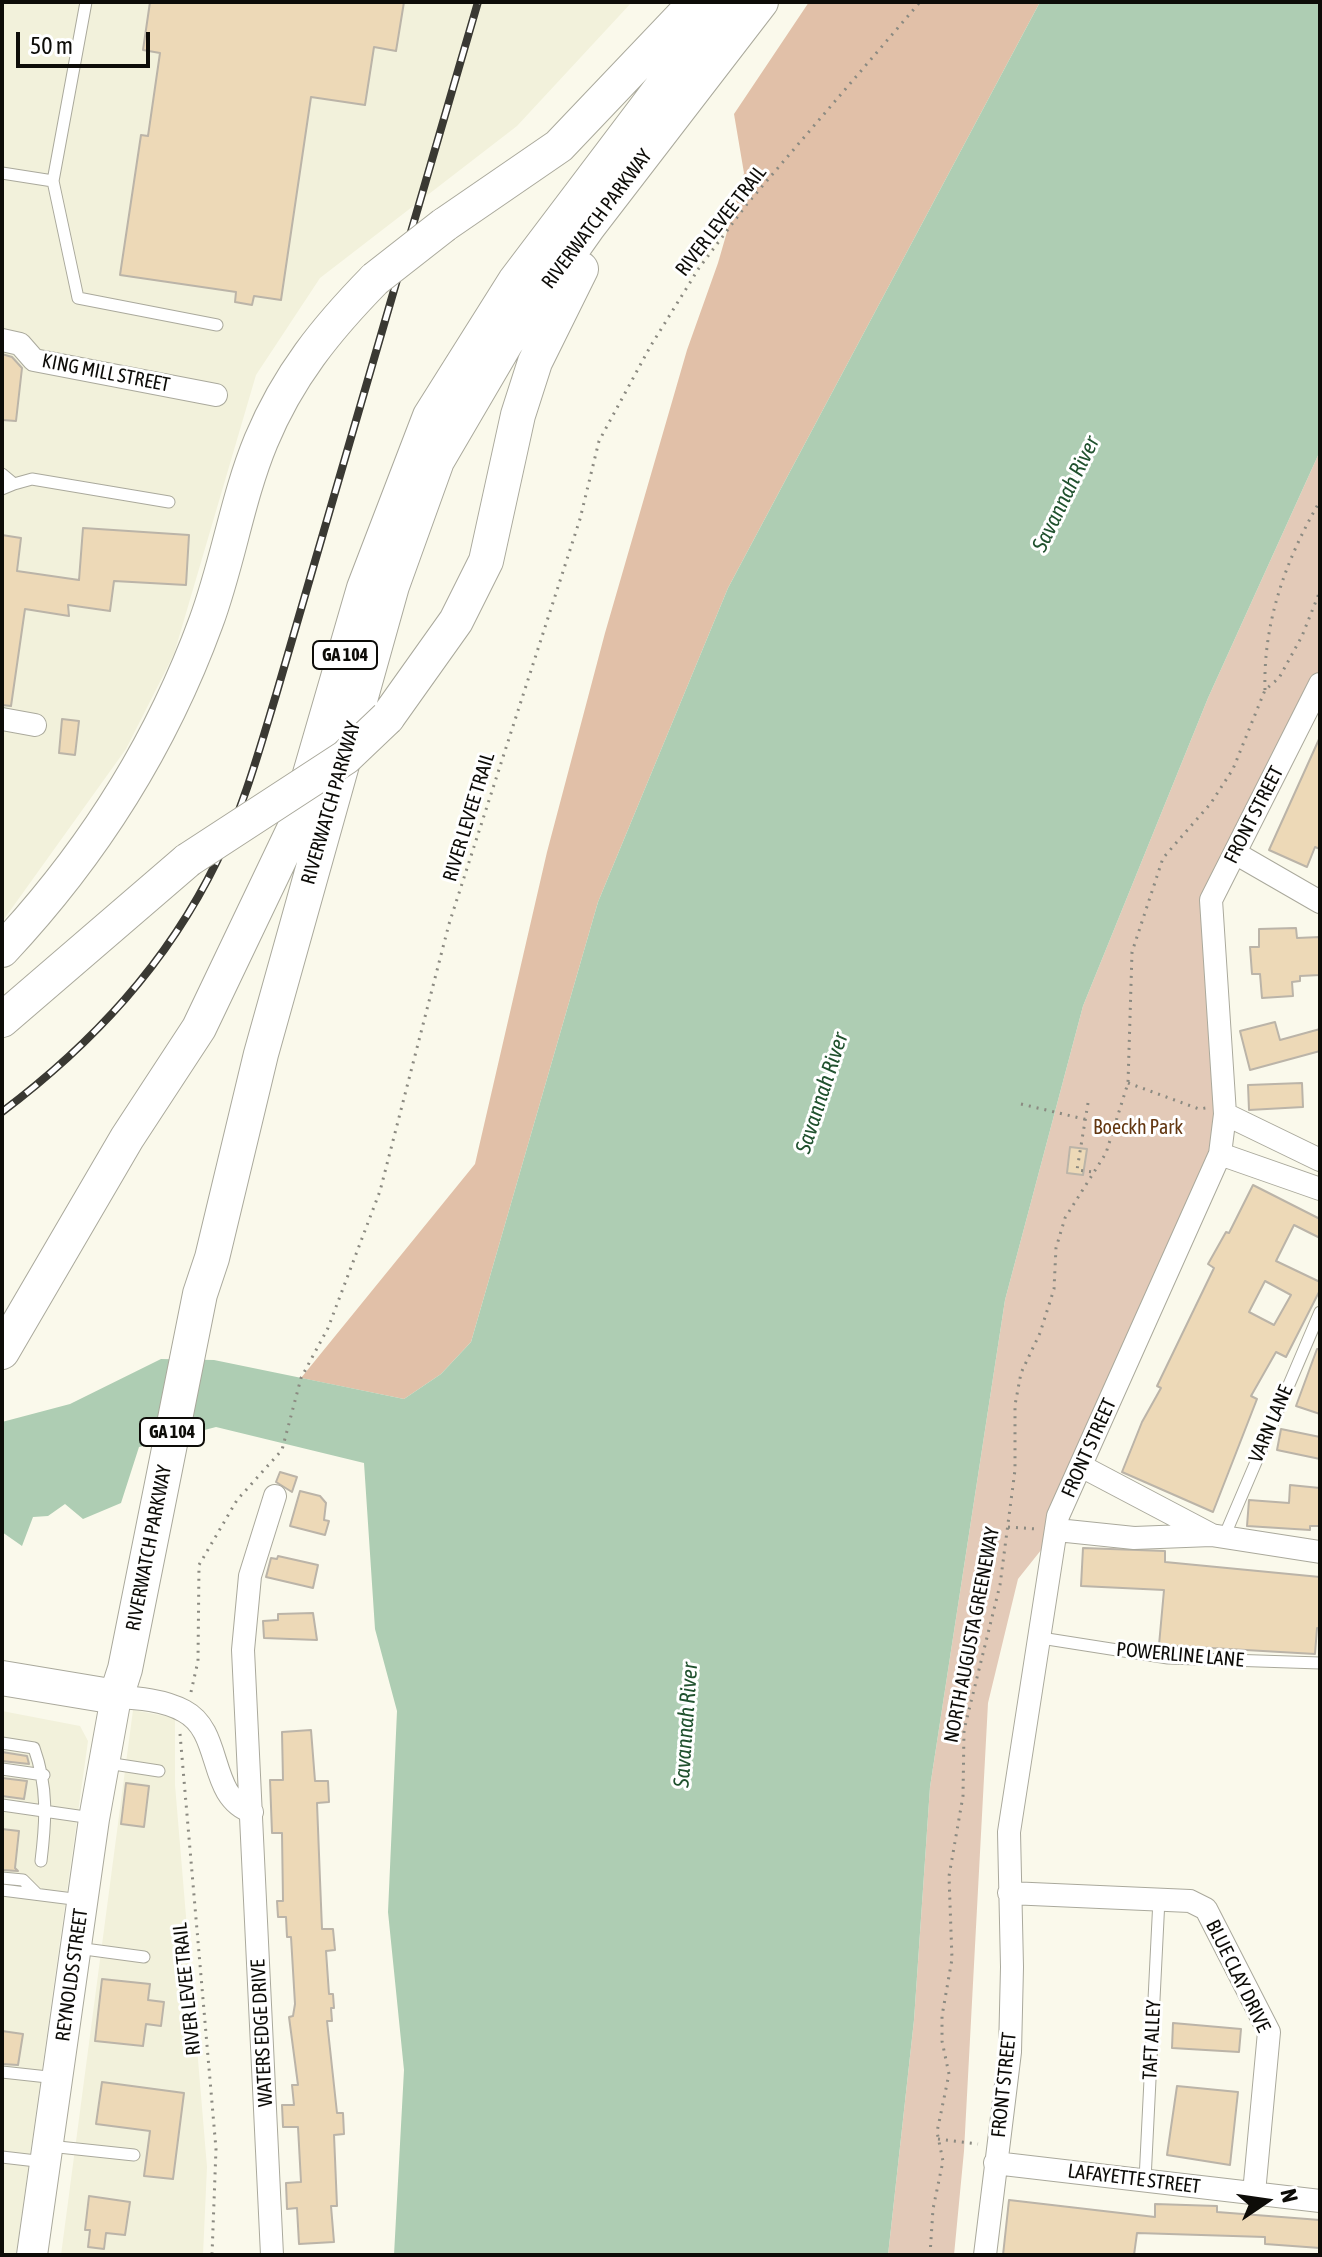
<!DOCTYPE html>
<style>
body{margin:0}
#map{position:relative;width:1322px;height:2257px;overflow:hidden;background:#faf9eb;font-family:"Asap Condensed",sans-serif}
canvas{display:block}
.frame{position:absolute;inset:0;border:4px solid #0d0c08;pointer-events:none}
.north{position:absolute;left:1226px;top:2161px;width:80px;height:80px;-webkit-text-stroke:6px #fff;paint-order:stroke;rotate:77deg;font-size:22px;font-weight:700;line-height:32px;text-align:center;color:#0d0c08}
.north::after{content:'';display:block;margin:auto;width:28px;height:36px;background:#0d0c08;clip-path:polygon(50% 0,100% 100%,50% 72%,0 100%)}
.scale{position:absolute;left:16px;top:32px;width:134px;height:36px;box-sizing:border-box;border:4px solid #0d0c08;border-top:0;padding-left:10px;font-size:24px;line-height:28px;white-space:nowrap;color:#0d0c08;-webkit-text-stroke:6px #fff;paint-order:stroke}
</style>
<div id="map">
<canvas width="1322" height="2257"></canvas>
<div class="frame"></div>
<div class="north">N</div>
<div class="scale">50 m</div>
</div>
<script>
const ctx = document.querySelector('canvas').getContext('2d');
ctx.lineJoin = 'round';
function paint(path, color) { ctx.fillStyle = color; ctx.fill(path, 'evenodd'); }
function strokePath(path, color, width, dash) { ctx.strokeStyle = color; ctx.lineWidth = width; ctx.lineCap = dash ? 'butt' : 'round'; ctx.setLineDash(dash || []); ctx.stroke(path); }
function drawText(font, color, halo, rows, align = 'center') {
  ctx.font = font + ' "Asap Condensed",sans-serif'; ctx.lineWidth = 6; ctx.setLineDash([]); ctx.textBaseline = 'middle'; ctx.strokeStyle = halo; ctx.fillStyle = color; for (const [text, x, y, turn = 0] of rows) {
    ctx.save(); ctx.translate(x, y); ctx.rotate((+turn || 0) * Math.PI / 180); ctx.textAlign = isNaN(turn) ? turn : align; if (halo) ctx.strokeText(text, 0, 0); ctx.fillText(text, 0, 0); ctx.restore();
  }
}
const built = new Path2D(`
 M 2,2 L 632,2 L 517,126 L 320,278 L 256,375 L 174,654 L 126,749 L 2,922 Z
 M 133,1710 L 175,1718 L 175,1785 L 207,2167 L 203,2255 L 61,2255 Z
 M 2,1711 L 80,1726 L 88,1741 L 16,2255 L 2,2255 Z`);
const green = new Path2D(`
 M 1320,451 L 1320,684 L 1211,900 L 1225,1114 L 1057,1530 L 1018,1579 L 988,1703 L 964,2151 L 954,2255 L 888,2255 L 914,2020 L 930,1787 L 1005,1300 L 1083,1006 L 1208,698 Z`);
const forest = new Path2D(`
 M 809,2 L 1040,2 L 728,588 L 598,902 L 471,1342 L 441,1374 L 404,1399 L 301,1378 L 475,1164 L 547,852 L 605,633 L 687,350 L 718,263 L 744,173 L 734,114 Z`);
const water = new Path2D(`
 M 1040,2 L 1320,2 L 1320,451 L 1208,698 L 1083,1006 L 1005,1300 L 930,1787 L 914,2020 L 888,2255 L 394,2255 L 404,2070 L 388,1912 L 397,1711 L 375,1629 L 364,1463 L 216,1427 L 139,1447 L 121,1503 L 83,1519 L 65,1504 L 48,1516 L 33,1517 L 22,1546 L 2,1532 L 2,1422 L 70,1404 L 161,1359 L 214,1360 L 404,1399 L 441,1374 L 471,1342 L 598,902 L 728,588 Z`);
const building = new Path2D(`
 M 150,2 L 404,2 L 396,51 L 374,47 L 365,105 L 311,97 L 281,300 L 254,296 L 252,305 L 235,302 L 236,292 L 120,275 L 141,135 L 148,136 L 160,53 L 143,50 Z
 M 2,354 L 12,357 L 22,368 L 16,421 L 2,420 Z
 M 83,528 L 189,535 L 186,585 L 114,581 L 110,611 L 68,605 L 69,616 L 25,609 L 11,706 L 2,705 L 2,535 L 21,538 L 17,571 L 79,580 Z
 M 62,719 L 79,721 L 75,755 L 59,753 Z
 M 1320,737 L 1320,849 L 1315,847 L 1307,867 L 1269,850 Z
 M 1296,928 L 1297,938 L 1320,937 L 1320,975 L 1300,976 L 1300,981 L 1292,982 L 1293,996 L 1262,998 L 1260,974 L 1252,974 L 1250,947 L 1259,947 L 1259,929 Z
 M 1275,1022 L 1280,1040 L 1320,1029 L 1320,1051 L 1250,1070 L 1240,1031 Z
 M 1302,1083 L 1303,1107 L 1249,1110 L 1248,1085 Z
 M 1070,1147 L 1087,1149 L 1083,1175 L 1067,1173 Z
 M 1253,1185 L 1320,1219 L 1320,1238 L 1294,1225 L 1276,1261 L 1320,1282 L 1320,1290 L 1286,1357 L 1276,1352 L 1251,1396 L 1257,1399 L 1213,1512 L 1122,1472 L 1142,1422 L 1161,1388 L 1157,1386 L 1214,1268 L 1208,1264 L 1226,1232 L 1229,1233 ZM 1265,1281 L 1291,1295 L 1274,1325 L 1249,1312 Z
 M 1317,1349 L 1320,1349 L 1320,1414 L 1296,1406 Z
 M 1281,1429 L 1320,1437 L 1320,1459 L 1277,1450 Z
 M 280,1472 L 297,1477 L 292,1492 L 276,1482 Z
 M 1290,1485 L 1320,1488 L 1320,1526 L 1310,1526 L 1310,1530 L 1247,1526 L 1249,1500 L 1289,1503 Z
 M 300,1491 L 320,1496 L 326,1503 L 324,1520 L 329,1521 L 325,1535 L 290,1526 Z
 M 1083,1548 L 1165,1551 L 1165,1562 L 1320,1577 L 1320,1629 L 1317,1628 L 1315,1654 L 1159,1645 L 1164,1590 L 1081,1586 Z
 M 278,1556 L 318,1565 L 313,1588 L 266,1577 L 271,1558 L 277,1559 Z
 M 313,1613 L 317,1640 L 264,1638 L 263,1621 L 278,1620 L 278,1614 Z
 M 311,1730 L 315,1781 L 328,1781 L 329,1802 L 317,1803 L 320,1880 L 322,1929 L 333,1929 L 335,1950 L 326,1951 L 329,1994 L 333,1994 L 334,2008 L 331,2008 L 332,2021 L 327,2021 L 337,2113 L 343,2113 L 344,2134 L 334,2135 L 337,2206 L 331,2206 L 334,2242 L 299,2244 L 297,2208 L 287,2209 L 286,2183 L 301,2182 L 298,2127 L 283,2127 L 282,2105 L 294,2105 L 292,2085 L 298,2085 L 289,2017 L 293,2016 L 295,2004 L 291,1937 L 287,1937 L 286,1917 L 278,1917 L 277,1901 L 283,1901 L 282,1833 L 272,1833 L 270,1780 L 283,1780 L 282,1732 Z
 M 2,1752 L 27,1756 L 29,1764 L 2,1761 Z
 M 2,1778 L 27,1781 L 24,1799 L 2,1796 Z
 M 126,1783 L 149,1786 L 144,1827 L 121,1824 Z
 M 2,1829 L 19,1831 L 15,1868 L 18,1871 L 2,1870 Z
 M 102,1979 L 150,1984 L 148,2000 L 164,2002 L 161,2026 L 146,2024 L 143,2046 L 95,2041 Z
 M 1173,2023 L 1241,2029 L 1239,2052 L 1172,2048 Z
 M 2,2031 L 23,2034 L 18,2065 L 2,2064 Z
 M 102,2082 L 184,2093 L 173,2179 L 144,2176 L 150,2131 L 96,2124 Z
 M 1177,2086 L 1238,2092 L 1230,2165 L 1167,2155 Z
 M 89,2196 L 130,2202 L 125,2235 L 106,2233 L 104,2249 L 88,2247 L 90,2230 L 85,2230 Z
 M 1009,2200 L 1155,2217 L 1155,2204 L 1217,2206 L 1217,2212 L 1320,2220 L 1320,2248 L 1265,2244 L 1265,2237 L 1137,2233 L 1134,2255 L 1003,2255 Z`);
const path = new Path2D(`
 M 1265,690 C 1263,622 1286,559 1320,501
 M 1128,1083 L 1199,1109 L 1206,1108
 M 1088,1103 L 1077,1170 L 1093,1172
 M 1021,1104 L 1088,1120
 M 1008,1527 L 1037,1529
 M 191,1692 L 198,1661 L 199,1565 L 237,1500 L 282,1450 L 301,1378 L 328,1328 L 380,1191 L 449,924 L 580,519 L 599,441 L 650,347 L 699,268 L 747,204 L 920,2
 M 180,1734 L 216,2149 L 212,2255
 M 938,2139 L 978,2144
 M 930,2255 L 933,2209 L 943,2161 L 937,2132 L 949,2074 L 942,2041 L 942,2016 L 952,1959 L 949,1876 L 963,1796 L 964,1730 L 1000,1585 L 1015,1470 L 1015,1405 L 1021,1373 L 1040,1333 L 1054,1289 L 1056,1248 L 1065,1218 L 1106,1153 L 1128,1083 L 1132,952 L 1163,858 L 1211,803 L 1233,769 L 1265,690 L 1279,678 L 1302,636 L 1320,591`);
const lane = new Path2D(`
 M 2,173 L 53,181 L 86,2
 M 53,181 L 78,298 L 217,325
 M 2,474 L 14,484 L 2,489
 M 14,484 L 32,479 L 169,502
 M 1224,1537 L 1320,1312
 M 1041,1638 L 1168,1658 L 1320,1663
 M 2,1743 L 34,1748 C 48,1787 46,1820 41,1861
 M 107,1763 L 159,1771
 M 2,1769 L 44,1775
 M 2,1805 L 92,1818
 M 2,1878 L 23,1880 L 37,1894
 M 2,1890 L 81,1900
 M 77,1948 L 144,1957
 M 2,2072 L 57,2078
 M 49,2146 L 134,2155
 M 2,2157 L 45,2162
 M 1145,2180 L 1159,1899`);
const street = new Path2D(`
 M 2,340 L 20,344 L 34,360 L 216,395
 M 2,719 L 35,725
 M 1235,853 L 1320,902
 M 1225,1114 L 1320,1160
 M 1220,1154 L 1320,1189
 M 1081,1466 L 1210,1534
 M 1057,1530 L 1134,1538 L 1211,1535 L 1320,1552
 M 116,1697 C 138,1698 164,1700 184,1711 C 224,1732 207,1797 252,1812
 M 1009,1893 L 1190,1901 L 1206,1909 L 1269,2032 L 1254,2193
 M 995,2163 L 1320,2201
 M 272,2255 L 243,1650 L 250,1576 L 275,1496
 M 985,2255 L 1010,2052 L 1012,1967 L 1009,1832 L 1058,1516 L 1220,1154 L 1225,1114 L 1211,900 L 1320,684`);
const secondary = new Path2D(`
 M 32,2255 L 94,1819 L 116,1697`);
const primary = new Path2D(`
 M 444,225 L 559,146 L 696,2
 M 387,718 L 456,621 L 486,561 L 518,415 L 535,362 L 581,269
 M 2,950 C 92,854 161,745 206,622 C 228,563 237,499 261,441 C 288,376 326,329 375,279
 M 2,1020 L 188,860
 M 2,1352 L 127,1138 L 199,1028 L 294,829 L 364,588 L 430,416 L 515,281 L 726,2
 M 2,1678 L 116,1697 L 125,1669 L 200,1294 L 212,1258 L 261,1054 L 392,586 L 437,461 L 506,343 L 588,227 L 761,2`);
const rail = new Path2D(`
 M 2,1112 C 92,1044 167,964 217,861 C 243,809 259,751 276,695 L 478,2`);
const primaryBridge = new Path2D(`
 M 375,279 L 444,225
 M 188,860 L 346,757 L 387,718`);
const shields = [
 [345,655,64],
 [172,1432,64]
];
const shieldNames = [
 ["GA 104",345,655],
 ["GA 104",172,1432]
];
const streetNames = [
 ["RIVERWATCH PARKWAY",597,219,-53],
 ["RIVER LEVEE TRAIL",721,221,-52],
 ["KING MILL STREET",106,373,11],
 ["RIVERWATCH PARKWAY",331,803,-74],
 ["FRONT STREET",1254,815,-63],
 ["RIVER LEVEE TRAIL",469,817,-73],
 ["VARN LANE",1271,1424,-67],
 ["FRONT STREET",1089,1448,-66],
 ["RIVERWATCH PARKWAY",149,1548,-79],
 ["NORTH AUGUSTA GREENEWAY",972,1635,-79],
 ["POWERLINE LANE",1180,1655,5],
 ["REYNOLDS STREET",72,1975,-82],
 ["BLUE CLAY DRIVE",1238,1976,64],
 ["RIVER LEVEE TRAIL",187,1989,-96],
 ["WATERS EDGE DRIVE",262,2033,-93],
 ["TAFT ALLEY",1152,2040,-87],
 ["FRONT STREET",1004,2085,-84],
 ["LAFAYETTE STREET",1134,2179,7]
];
const parkNames = [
 ["Boeckh Park",1138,1128]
];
const waterNames = [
 ["Savannah River",1066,494,-64],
 ["Savannah River",822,1093,-72],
 ["Savannah River",686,1725,-86]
];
paint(built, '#f2f1db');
paint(green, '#e3cab8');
paint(forest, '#e1c0a8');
paint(water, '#aecdb3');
paint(building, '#edd9b7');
strokePath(building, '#bbb4a8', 2);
strokePath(lane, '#aaa99c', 13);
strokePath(street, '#aaa99c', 24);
strokePath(secondary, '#aaa99c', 32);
strokePath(primary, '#aaa99c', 36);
strokePath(path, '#8b8a81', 3, [2, 6]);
strokePath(lane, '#fff', 11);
strokePath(street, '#fff', 22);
strokePath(secondary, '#fff', 30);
strokePath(primary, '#fff', 34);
strokePath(rail, '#3a3933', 8);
strokePath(rail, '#fff', 5, [15]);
strokePath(primaryBridge, '#aaa99c', 36, []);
strokePath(primaryBridge, '#fff', 34);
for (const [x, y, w] of shields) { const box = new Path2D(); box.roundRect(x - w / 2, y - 14, w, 28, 6); ctx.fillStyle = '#fff'; ctx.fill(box); strokePath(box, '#0d0c08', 2); }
drawText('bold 18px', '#0d0c08', null, shieldNames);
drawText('20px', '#0d0c08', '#fff', streetNames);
drawText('20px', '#633711', '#fff', parkNames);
drawText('italic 22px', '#20512e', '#fff', waterNames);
</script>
